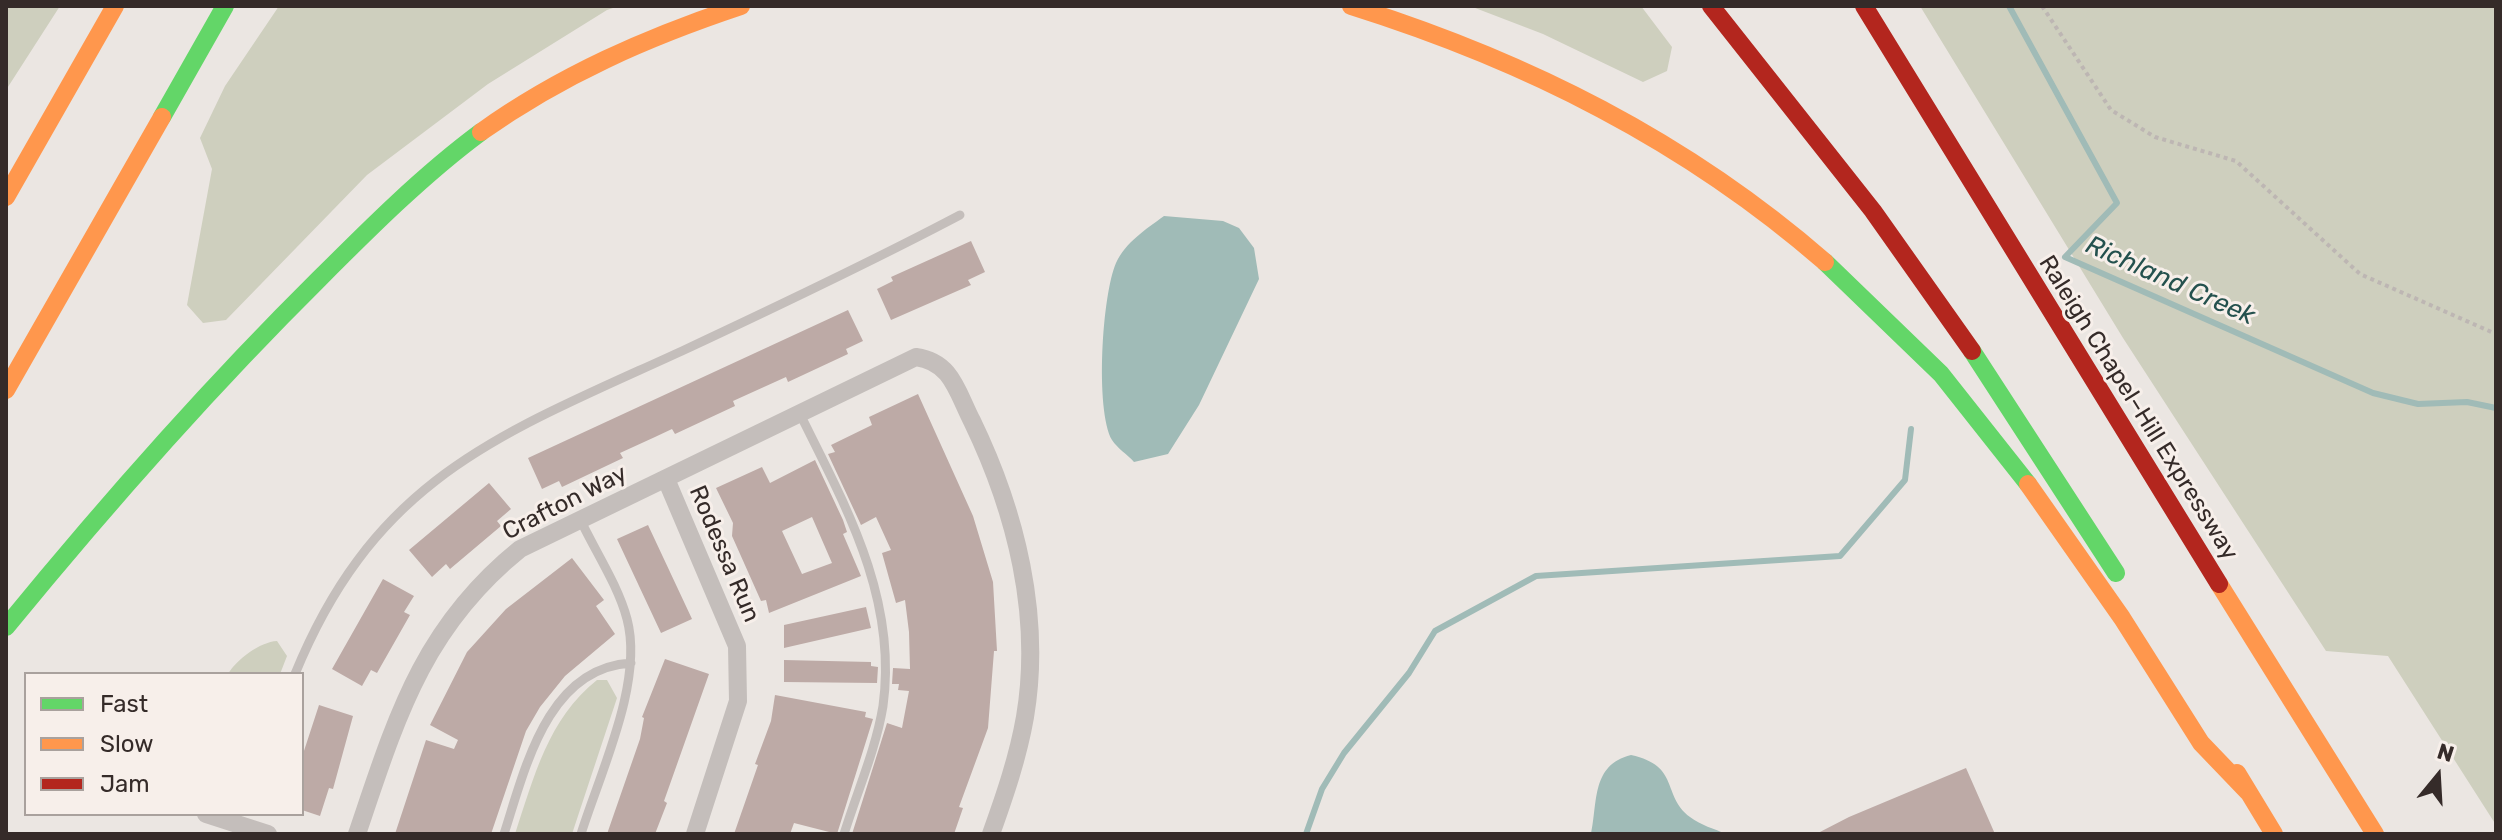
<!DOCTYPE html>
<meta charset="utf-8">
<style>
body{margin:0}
#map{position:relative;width:2502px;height:840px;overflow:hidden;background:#ebe6e2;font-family:Rubik,sans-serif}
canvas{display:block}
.frame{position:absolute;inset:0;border:8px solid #352b29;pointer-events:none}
.legend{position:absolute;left:24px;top:672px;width:280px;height:144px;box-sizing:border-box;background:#f7efea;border:2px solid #a9a19d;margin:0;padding:10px 14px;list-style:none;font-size:24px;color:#352b29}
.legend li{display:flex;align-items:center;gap:16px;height:40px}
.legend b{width:40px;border:2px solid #a9a19d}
.north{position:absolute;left:2398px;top:736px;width:80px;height:80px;-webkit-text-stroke:6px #f7efea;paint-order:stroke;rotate:18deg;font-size:22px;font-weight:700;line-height:32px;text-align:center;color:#352b29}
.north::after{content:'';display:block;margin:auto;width:28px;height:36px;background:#352b29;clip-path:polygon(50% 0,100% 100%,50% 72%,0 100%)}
</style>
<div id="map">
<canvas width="2502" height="840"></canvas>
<div class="frame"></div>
<ul class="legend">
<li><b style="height:10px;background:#63d668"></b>Fast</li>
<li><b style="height:10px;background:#ff974d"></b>Slow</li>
<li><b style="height:10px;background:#b3261e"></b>Jam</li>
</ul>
<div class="north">N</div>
</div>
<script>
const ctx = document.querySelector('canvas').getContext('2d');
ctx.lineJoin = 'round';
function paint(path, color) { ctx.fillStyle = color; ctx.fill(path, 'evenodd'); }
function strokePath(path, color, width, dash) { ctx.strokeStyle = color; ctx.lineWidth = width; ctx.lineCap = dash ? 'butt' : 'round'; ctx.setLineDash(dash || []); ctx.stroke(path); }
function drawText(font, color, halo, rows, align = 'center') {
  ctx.font = font + ' Rubik,sans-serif'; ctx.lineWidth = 6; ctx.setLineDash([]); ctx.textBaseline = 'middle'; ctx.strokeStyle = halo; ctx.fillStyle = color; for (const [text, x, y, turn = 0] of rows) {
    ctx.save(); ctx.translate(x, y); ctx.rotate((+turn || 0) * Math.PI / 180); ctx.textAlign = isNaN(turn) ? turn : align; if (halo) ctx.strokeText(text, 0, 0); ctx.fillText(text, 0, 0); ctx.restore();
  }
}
const green = new Path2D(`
 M 6,6 L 60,6 L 6,90 Z
 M 279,6 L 619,6 L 607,10 L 488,84 L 367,175 L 226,320 L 203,323 L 187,305 L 212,169 L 200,138 L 225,86 Z
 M 1470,6 L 1641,6 L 1672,47 L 1667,71 L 1643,82 L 1543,34 Z
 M 1920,6 L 2496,6 L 2496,825 L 2388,656 L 2326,651 L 2123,338 Z
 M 277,641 L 287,656 L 280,674 L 228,674 C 237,659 260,642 277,641 Z
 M 597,680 L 607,680 L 617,698 L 572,834 L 515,834 C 534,777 548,719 597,680 Z`);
const water = new Path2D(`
 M 1164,216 L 1223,221 L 1239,228 L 1254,248 L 1259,279 L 1199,405 L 1168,454 L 1134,462 C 1128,455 1117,448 1112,440 C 1095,410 1102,295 1116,263 C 1126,242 1145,230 1164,216 Z
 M 1631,755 C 1681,766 1661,795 1690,817 C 1700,825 1715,829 1726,834 L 1591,834 C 1598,802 1591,765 1631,755 Z`);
const stream = new Path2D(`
 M 2009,6 L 2117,203 L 2065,257 L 2373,393 L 2418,404 L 2467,402 L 2496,408
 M 1306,834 L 1322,789 L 1344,753 L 1409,673 L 1435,631 L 1536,576 L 1840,556 L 1905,480 L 1911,429`);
const building = new Path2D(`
 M 971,241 L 985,272 L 968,280 L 971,285 L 891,320 L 877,289 L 893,281 L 891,277 Z
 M 848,310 L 863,341 L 846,349 L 848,354 L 788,382 L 786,377 L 733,401 L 735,406 L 675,434 L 672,429 L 655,437 L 620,453 L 623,458 L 562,487 L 559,481 L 542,489 L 528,458 Z
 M 918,394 L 973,516 L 993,582 L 997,651 L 994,651 L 988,728 L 959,807 L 963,808 L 954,834 L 852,834 L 887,723 L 902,728 L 909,691 L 898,690 L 899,684 L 892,684 L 893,668 L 910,669 L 909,632 L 905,600 L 896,603 L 882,553 L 891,550 L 876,517 L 861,525 L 828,454 L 835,452 L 831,445 L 872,425 L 869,417 Z
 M 815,460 L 843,520 L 847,532 L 843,534 L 861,576 L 769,613 L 766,600 L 761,601 L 732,536 L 733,523 L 716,488 L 762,467 L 770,483 ZM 812,517 L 832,563 L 802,574 L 782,531 Z
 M 489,483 L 511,509 L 497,521 L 501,526 L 450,569 L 446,564 L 432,577 L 409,550 Z
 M 648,525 L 692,619 L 661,633 L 617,539 Z
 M 572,558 L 604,600 L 596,606 L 615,634 L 565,676 L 540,707 L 526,731 L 491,834 L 395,834 L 426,740 L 454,749 L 458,740 L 430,725 L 467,652 L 506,609 Z
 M 383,579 L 414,596 L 404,612 L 410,615 L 377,673 L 371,670 L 362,686 L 332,669 Z
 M 866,607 L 871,628 L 784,648 L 784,625 Z
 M 665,659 L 709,674 L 664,801 L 667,803 L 655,834 L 607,834 L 640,739 L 644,718 L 642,717 Z
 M 784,660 L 871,662 L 871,666 L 878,667 L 877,683 L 784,682 Z
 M 775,695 L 866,712 L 865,717 L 873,719 L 837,834 L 794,823 L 790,834 L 734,834 L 758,765 L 755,764 L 771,721 Z
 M 319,705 L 353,716 L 333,789 L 329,788 L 320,816 L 302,810 L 302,757 Z
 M 1966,768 L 1995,834 L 1816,834 L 1849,817 Z`);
const path = new Path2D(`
 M 2042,6 L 2111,110 L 2155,137 L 2236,161 L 2360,274 L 2496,334`);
const lane = new Path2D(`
 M 799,412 C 845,505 898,598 883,706 C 876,749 857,792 844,834
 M 580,519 C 595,551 618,585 627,619 C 644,682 600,773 581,834
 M 295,674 C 376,476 501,434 682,351 C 776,307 869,263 960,215
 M 504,834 C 525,769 547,668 631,663`);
const street = new Path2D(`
 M 666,479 L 737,646 L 738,701 L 695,834
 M 206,814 L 268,834
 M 357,834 C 396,719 422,628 520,549 L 916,357 C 952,362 957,392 972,421 C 1016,512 1042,616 1025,717 C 1018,757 1005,795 991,834`);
const fast = new Path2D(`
 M 162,117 L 225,6
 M 1825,262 L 1941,374 L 2028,484
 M 1972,351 L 2116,573
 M 6,627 C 105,506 208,389 319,279 C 370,228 423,175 481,132`);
const slow = new Path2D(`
 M 1351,6 C 1526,61 1686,141 1825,262
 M 481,132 C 561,75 648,37 741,6
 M 6,197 L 115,6
 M 6,390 L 162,117
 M 2028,484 L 2122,618 L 2201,743 L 2248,792
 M 2219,584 L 2375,834
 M 2237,773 L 2274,834`);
const jam = new Path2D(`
 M 1711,6 L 1873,211 L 1972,351
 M 1864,6 L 2219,584`);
const streetNames = [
 ["Raleigh Chapel–Hill Expressway",2138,408,58],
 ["Crafton Way",565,503,-27],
 ["Rodessa Run",724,554,67]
];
const waterNames = [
 ["Richland Creek",2170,281,24]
];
paint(green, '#cecfbe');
paint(water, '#a0bbb7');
strokePath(stream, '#a0bbb7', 6);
paint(building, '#bdaaa6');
strokePath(path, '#bdb6b3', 4, [4, 4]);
strokePath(lane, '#c4bebb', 9);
strokePath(street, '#c4bebb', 18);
strokePath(fast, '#63d668', 18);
strokePath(slow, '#ff974d', 18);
strokePath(jam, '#b3261e', 18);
drawText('24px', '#352b29', '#f7efea', streetNames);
drawText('italic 26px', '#24514e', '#f7efea', waterNames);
</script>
